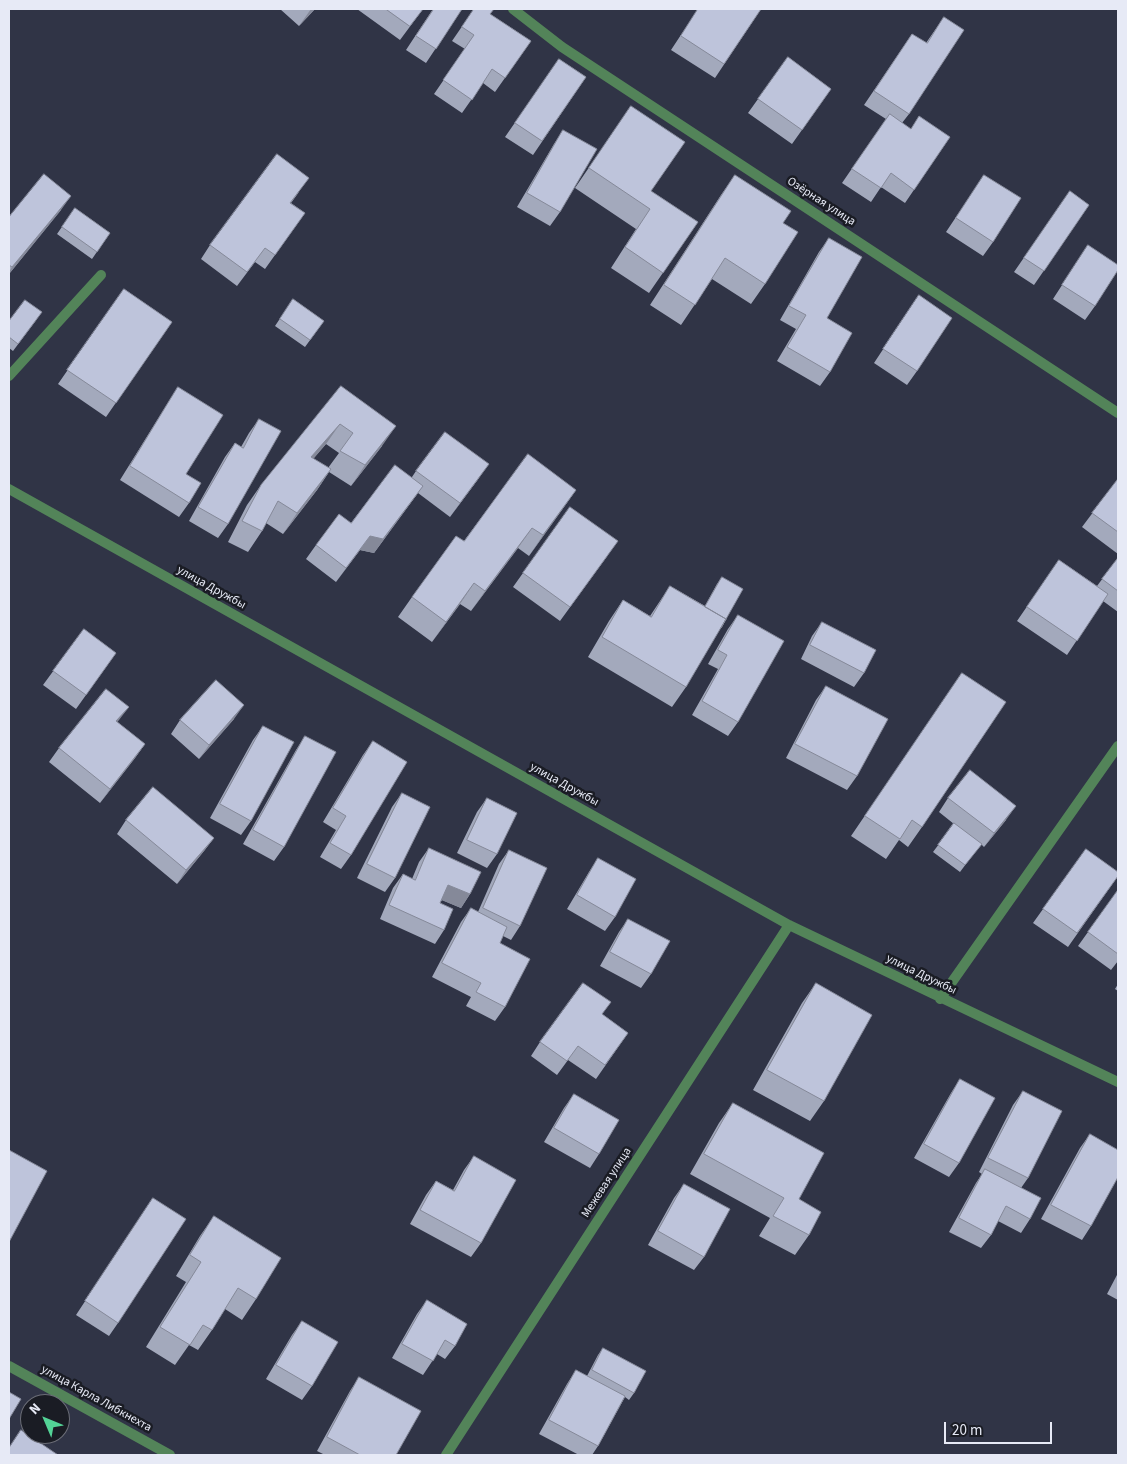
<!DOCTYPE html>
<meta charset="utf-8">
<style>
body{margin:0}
#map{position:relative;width:1127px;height:1464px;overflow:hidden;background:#303446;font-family:"Source Sans 3",sans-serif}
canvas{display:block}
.frame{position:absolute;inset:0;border:10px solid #e7eaf6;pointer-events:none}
.north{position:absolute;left:20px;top:1394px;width:50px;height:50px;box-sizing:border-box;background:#1a1c24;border:1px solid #6c6e78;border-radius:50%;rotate:315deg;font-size:14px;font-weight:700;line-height:20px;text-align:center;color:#e7eaf6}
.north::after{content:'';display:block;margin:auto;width:18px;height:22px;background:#53d396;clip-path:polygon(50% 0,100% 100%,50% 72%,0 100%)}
.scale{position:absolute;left:944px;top:1422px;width:108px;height:22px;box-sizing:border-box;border:2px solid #e7eaf6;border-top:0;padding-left:6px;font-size:15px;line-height:18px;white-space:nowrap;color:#e7eaf6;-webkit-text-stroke:4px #1a1c24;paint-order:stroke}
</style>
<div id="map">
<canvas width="1127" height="1464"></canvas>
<div class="frame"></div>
<div class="north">N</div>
<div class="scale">20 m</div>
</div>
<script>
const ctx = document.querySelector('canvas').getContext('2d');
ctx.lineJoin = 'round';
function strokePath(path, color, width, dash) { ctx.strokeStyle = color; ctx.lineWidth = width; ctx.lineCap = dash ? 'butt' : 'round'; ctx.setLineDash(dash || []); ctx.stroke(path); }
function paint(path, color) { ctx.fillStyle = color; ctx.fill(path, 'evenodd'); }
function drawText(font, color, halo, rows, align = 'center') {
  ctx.font = font + ' "Source Sans 3",sans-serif'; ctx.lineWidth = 5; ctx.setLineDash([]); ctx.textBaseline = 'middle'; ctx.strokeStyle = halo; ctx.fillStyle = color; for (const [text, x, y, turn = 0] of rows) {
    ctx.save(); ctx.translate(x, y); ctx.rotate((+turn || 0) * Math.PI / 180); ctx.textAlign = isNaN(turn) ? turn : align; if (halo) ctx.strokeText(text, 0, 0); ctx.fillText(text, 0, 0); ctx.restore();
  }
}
const service = new Path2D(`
 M 9,376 L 101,275`);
const minor = new Path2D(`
 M 513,9 L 562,47 L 1118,413
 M 9,489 L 789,925 L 1118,1082
 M 940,999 L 1118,746
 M 9,1366 L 170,1455
 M 446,1455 L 789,925`);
const wall = new Path2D(`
 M 280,9 L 315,9 L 299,26 Z
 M 357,9 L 423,9 L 400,40 Z
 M 433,9 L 462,9 L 426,63 L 406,50 Z
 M 474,9 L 490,14 L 531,41 L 495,92 L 483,83 L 462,113 L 434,94 L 465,49 L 452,41 Z
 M 698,9 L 761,9 L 715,78 L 671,50 Z
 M 944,17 L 909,114 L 902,123 L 910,129 L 950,137 L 905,203 L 881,187 L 871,202 L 842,183 L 886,119 L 864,105 L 912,34 L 926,43 Z
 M 788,57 L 831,89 L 792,144 L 748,113 Z
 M 559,59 L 586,77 L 533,155 L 505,137 Z
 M 631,106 L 651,191 L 698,222 L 649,293 L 611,268 L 636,229 L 575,188 Z
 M 563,130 L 560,212 L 550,226 L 517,207 L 554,144 Z
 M 735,175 L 783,223 L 765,284 L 751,304 L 712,279 L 681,325 L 650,305 L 721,195 Z
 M 984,175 L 993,242 L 983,256 L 946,232 Z
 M 1070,191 L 1089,205 L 1034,285 L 1014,272 Z
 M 299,192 L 291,203 L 305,213 L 265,269 L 255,262 L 237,286 L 201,259 L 210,245 Z
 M 75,208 L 110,233 L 92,259 L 57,234 Z
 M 61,210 L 9,274 L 9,217 Z
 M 829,238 L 827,318 L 830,372 L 820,386 L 777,361 L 796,329 L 780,320 L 819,252 Z
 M 1088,245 L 1095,306 L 1085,320 L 1053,299 Z
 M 124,289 L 172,322 L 106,417 L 58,384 Z
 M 919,295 L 917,371 L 907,385 L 874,363 Z
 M 293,299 L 324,321 L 305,347 L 275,326 Z
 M 37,319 L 13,351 L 9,348 L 9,321 Z
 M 341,386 L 382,446 L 351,486 L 329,472 L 317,490 L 283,534 L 266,523 L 262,531 L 248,552 L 228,542 L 247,505 L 261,485 ZM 326,444 L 339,453 L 328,468 L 313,459 Z
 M 178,387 L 189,503 L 179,517 L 120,480 L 169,401 Z
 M 259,419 L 228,524 L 218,538 L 189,521 L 225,457 L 235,443 L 241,447 L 249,433 Z
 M 416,471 L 479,478 L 450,517 L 418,493 L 374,553 L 360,550 L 336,582 L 306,559 L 316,545 L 351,523 L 412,477 Z
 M 1118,479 L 1118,554 L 1082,527 Z
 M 576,490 L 529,556 L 518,548 L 471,611 L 460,604 L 432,642 L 398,617 L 412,597 L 464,541 Z
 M 570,507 L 608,555 L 560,621 L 513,587 Z
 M 1118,558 L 1118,612 L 1103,601 L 1067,655 L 1017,621 L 1059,560 L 1097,586 Z
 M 722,577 L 686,687 L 672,707 L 588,657 L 609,621 L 623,600 L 650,616 L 670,586 L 705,606 L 717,584 Z
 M 738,615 L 738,722 L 728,736 L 692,715 L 718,669 L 708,664 L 728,629 Z
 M 822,622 L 864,673 L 854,687 L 801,659 L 812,636 Z
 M 84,629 L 116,653 L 76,709 L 43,685 Z
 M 962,673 L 922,827 L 908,847 L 899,840 L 886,859 L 851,836 Z
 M 826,686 L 857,776 L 847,790 L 786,758 L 816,700 Z
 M 234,719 L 199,759 L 171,734 L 180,720 Z
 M 117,722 L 145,744 L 135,758 L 100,803 L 49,762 L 59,748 Z
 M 263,726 L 251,821 L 241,835 L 210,818 L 253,740 Z
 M 305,736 L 284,847 L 274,861 L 243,844 L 296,750 Z
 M 373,741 L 351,855 L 341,869 L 320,857 L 336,830 L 323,822 L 363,755 Z
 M 402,793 L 395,878 L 385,892 L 357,878 L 392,807 Z
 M 487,798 L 497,854 L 487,868 L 457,853 L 477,812 Z
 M 948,798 L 1006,820 L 984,847 L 981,844 L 960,872 L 933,852 L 954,824 L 939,812 Z
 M 126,820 L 214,838 L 204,851 L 177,884 L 117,834 Z
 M 429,848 L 470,894 L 461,908 L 442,900 L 440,903 L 444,930 L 435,944 L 380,919 L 393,888 L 403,874 L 412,879 L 419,862 Z
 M 1086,849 L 1118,876 L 1068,947 L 1033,923 Z
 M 509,850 L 520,926 L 511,940 L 503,936 L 500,943 L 505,1007 L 495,1021 L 466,1006 L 471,997 L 432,977 L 461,922 L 471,908 L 478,912 L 499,864 Z
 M 598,858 L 615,917 L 605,931 L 567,909 L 589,872 Z
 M 1118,890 L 1118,961 L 1111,970 L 1078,946 Z
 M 628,919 L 651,974 L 641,988 L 600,966 L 619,932 Z
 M 816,983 L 824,1101 L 810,1121 L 753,1090 L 802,1003 Z
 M 1118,984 L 1118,991 L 1115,989 Z
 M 602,1014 L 628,1033 L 596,1079 L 568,1060 L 557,1075 L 531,1056 L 540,1042 Z
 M 960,1079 L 959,1163 L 949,1177 L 914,1158 L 951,1093 Z
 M 1023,1091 L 1028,1178 L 1021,1188 L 1030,1219 L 1021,1233 L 998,1221 L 991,1235 L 981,1248 L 949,1232 L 976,1183 L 982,1174 L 979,1172 L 1013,1105 Z
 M 574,1094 L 599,1154 L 590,1168 L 544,1142 L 564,1108 Z
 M 733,1103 L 799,1199 L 809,1235 L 795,1255 L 759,1236 L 770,1218 L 690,1174 L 719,1123 Z
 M 1090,1134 L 1091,1226 L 1082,1240 L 1041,1219 L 1080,1148 Z
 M 474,1156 L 481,1243 L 471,1257 L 410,1224 L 426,1195 L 436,1181 L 453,1190 L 464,1170 Z
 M 684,1184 L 704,1257 L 694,1270 L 648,1245 L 674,1198 Z
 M 153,1198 L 118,1323 L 109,1336 L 76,1315 Z
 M 214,1216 L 256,1299 L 242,1320 L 225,1309 L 212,1330 L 198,1350 L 189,1345 L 175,1365 L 146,1347 L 186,1282 L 176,1276 L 200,1236 Z
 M 1118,1273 L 1118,1300 L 1107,1294 Z
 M 427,1300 L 455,1346 L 445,1359 L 437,1354 L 423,1375 L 392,1358 L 417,1314 Z
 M 302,1321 L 312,1386 L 302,1400 L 266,1379 L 292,1335 Z
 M 603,1348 L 634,1393 L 629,1400 L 625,1397 L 598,1446 L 592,1455 L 579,1455 L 539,1434 L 567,1384 L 576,1370 L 587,1376 L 598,1355 Z
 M 359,1377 L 396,1455 L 325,1455 L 317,1451 L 350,1391 Z`);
const shadedWall = new Path2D(`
 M 311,9 L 315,9 L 299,26 Z
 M 71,196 L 61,210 L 9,274 L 9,272 L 12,267 Z
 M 340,424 L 326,444 L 297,478 L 311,457 Z
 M 396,426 L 382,446 L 351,486 L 365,465 Z
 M 489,464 L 479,478 L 450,517 L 460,503 Z
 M 331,469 L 317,490 L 283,534 L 297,513 Z
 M 423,486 L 374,553 L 360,550 L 336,582 L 370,536 Z
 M 576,490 L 562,510 L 529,556 L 543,535 Z
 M 532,528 L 518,548 L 471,611 L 485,591 Z
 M 474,583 L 460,604 L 432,642 L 446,622 Z
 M 244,705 L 234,719 L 199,759 L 209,745 Z
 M 129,707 L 119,720 L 107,735 L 116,721 Z
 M 145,744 L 135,758 L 100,803 L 110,789 Z
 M 1016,806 L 1006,820 L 984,847 L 994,833 Z
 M 214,838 L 204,851 L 177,884 L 186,870 Z
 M 448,885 L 470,894 L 461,908 L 439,899 Z`);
const building = new Path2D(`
 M 386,9 L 423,9 L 410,26 Z
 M 434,9 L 462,9 L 436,49 L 416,36 Z
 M 474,9 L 494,9 L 490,14 L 531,41 L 505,78 L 492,69 L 472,100 L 443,80 L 474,35 L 462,27 Z
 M 698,9 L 761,9 L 724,64 L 681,36 Z
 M 944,17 L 964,30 L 909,114 L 874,91 L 912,34 L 927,43 Z
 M 788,57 L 831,89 L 802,130 L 758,99 Z
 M 559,59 L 586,77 L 542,141 L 515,123 Z
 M 631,106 L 685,142 L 651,191 L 698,222 L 663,273 L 625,247 L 650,209 L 589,168 Z
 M 890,114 L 911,129 L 919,116 L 950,137 L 914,190 L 891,173 L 881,188 L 852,169 Z
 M 563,130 L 597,149 L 560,212 L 527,193 Z
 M 277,154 L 309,178 L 290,203 L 305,213 L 275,255 L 265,248 L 247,272 L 210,245 Z
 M 44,174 L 71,196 L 12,267 L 9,265 L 9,217 Z
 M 735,175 L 791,211 L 783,223 L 798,232 L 765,284 L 725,258 L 695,305 L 664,285 Z
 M 984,175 L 1021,198 L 993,242 L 956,218 Z
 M 1070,191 L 1089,205 L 1044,271 L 1024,258 Z
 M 75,208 L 110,233 L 97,252 L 62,227 Z
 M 829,238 L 862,257 L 827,318 L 852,333 L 830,372 L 787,347 L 806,315 L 789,306 Z
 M 1088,245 L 1118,265 L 1118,270 L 1095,306 L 1062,285 Z
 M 124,289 L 172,322 L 116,403 L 67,370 Z
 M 919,295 L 952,318 L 917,371 L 883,349 Z
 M 293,299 L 324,321 L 310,340 L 280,319 Z
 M 25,300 L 42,312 L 18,344 L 9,337 L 9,321 Z
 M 341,386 L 396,426 L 365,465 L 340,451 L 353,433 L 340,424 L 311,457 L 331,469 L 297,513 L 278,501 L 262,531 L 242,521 L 261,485 Z
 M 178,387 L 223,415 L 186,474 L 201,483 L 189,503 L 130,466 Z
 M 259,419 L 281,431 L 228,524 L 198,507 L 235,443 L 243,448 Z
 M 445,432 L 489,464 L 460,503 L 416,471 Z
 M 528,454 L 576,490 L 543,535 L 532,528 L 485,591 L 474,583 L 446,622 L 412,597 L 456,536 L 464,541 Z
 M 395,465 L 423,486 L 383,539 L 370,536 L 346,568 L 316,545 L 339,514 L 351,523 Z
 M 1118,479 L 1118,532 L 1092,513 Z
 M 570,507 L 618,541 L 570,607 L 523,573 Z
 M 1118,558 L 1118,591 L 1102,579 Z
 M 1059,560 L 1108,594 L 1077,641 L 1027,607 Z
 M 722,577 L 743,589 L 721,628 L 726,619 L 705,607 Z
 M 670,586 L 726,619 L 686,687 L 602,637 L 623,600 L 651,617 Z
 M 738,615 L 784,641 L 738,722 L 702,701 L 727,655 L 718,650 Z
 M 822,622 L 876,650 L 864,673 L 810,645 Z
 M 84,629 L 116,653 L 86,695 L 53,671 Z
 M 962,673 L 1006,702 L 922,827 L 912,820 L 900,839 L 865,816 Z
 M 216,680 L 244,705 L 209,745 L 180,720 Z
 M 826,686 L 888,719 L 857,776 L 795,744 Z
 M 106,689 L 129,707 L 116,721 L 145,744 L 110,789 L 59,748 Z
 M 263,726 L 294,742 L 251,821 L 220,804 Z
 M 305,736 L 336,752 L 284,847 L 253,830 Z
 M 373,741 L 407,762 L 351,855 L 330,843 L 346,816 L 333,808 Z
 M 970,770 L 1016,806 L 994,833 L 948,798 Z
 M 153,787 L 214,838 L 186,870 L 126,820 Z
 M 402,793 L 430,807 L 395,878 L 367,864 Z
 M 487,798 L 517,813 L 497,854 L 467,840 Z
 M 954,823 L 982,844 L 965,865 L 938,845 Z
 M 429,848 L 481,872 L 470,894 L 448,885 L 440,903 L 453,909 L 444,930 L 389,905 L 403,874 L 415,880 Z
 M 1086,849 L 1118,872 L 1118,876 L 1077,933 L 1043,909 Z
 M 509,850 L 547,868 L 520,926 L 483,908 Z
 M 598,858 L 636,879 L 615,917 L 577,895 Z
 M 1118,890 L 1118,954 L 1088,932 Z
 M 471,908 L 507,927 L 500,943 L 530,959 L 505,1007 L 476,992 L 481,983 L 442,963 Z
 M 628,919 L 670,941 L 651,974 L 610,952 Z
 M 583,983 L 611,1002 L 602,1014 L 628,1033 L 605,1065 L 578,1046 L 567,1061 L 540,1042 Z
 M 816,983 L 872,1015 L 824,1101 L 767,1070 Z
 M 960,1079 L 995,1098 L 959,1163 L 924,1144 Z
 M 1023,1091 L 1062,1111 L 1028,1178 L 988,1158 Z
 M 574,1094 L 619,1120 L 599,1154 L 554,1128 Z
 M 733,1103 L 824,1153 L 799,1199 L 821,1212 L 809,1235 L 773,1216 L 784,1198 L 704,1154 Z
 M 1090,1134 L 1118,1150 L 1118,1177 L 1091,1226 L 1051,1205 Z
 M 9,1150 L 47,1171 L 9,1242 Z
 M 474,1156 L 516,1180 L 481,1243 L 420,1210 L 436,1181 L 454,1191 Z
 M 985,1169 L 1041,1198 L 1030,1219 L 1006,1206 L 991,1235 L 959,1218 Z
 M 684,1184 L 730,1209 L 704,1257 L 658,1231 Z
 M 153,1198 L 186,1219 L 118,1323 L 85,1301 Z
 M 214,1216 L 281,1258 L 256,1299 L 238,1288 L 212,1330 L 203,1325 L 190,1345 L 160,1327 L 201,1262 L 190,1255 Z
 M 427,1300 L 467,1324 L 455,1346 L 445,1340 L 433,1361 L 402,1344 Z
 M 302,1321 L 338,1342 L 312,1386 L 276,1365 Z
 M 603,1348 L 646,1371 L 634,1393 L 592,1370 Z
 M 576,1370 L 625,1396 L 598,1446 L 549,1420 Z
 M 359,1377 L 421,1411 L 396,1455 L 360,1455 L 327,1437 Z
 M 9,1392 L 21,1399 L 9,1419 Z
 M 21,1430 L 58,1455 L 9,1455 L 9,1448 Z`);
const streetNames = [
 ["Озёрная улица",821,202,33],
 ["улица Дружбы",211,588,29],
 ["улица Дружбы",564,785,29],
 ["улица Дружбы",921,975,26],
 ["Межевая улица",607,1183,-57],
 ["улица Карла Либкнехта",96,1399,29]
];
strokePath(service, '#538459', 10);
strokePath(minor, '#538459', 10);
paint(wall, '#a3a9bc');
paint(shadedWall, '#858999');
paint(building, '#bec4db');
strokePath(building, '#858999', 1);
drawText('12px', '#e7eaf6', '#1a1c24', streetNames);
</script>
